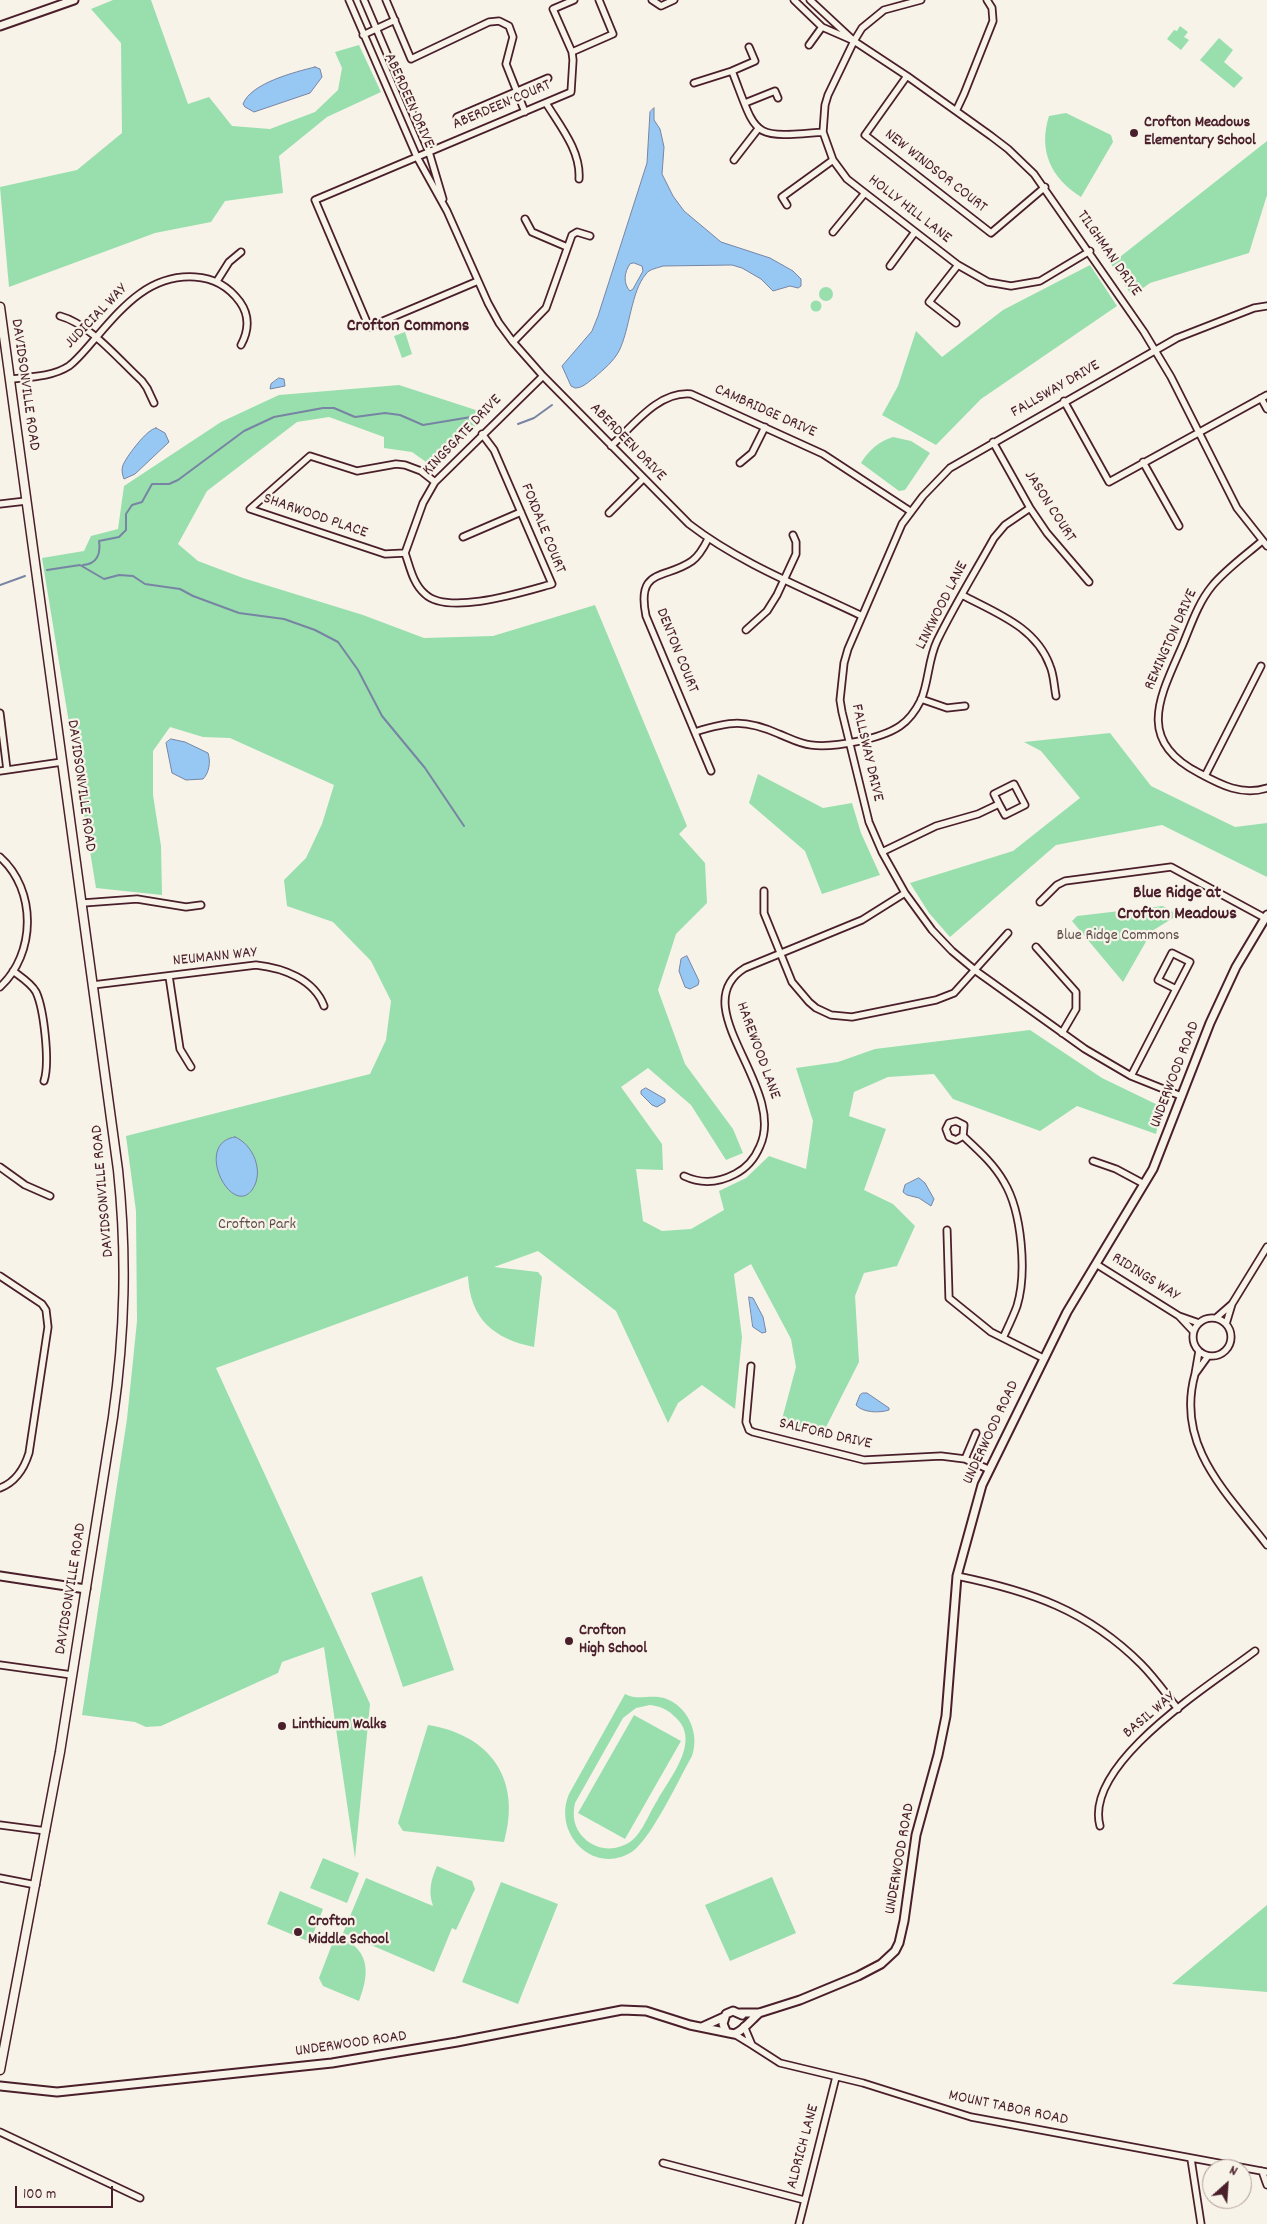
<!DOCTYPE html>
<style>
body{margin:0}
#map{position:relative;width:1267px;height:2224px;overflow:hidden;background:#f7f3e8;font-family:Dekko,sans-serif}
canvas{display:block}
.north{position:absolute;left:1202px;top:2159px;width:50px;height:50px;box-sizing:border-box;background:#f7f3e8;border:1px solid #b29e9c;border-radius:50%;rotate:26deg;font-size:14px;font-weight:700;line-height:20px;text-align:center;color:#4a1f2b}
.north::after{content:'';display:block;margin:auto;width:18px;height:22px;background:#4a1f2b;clip-path:polygon(50% 0,100% 100%,50% 72%,0 100%)}
.scale{position:absolute;left:15px;top:2186px;width:98px;height:22px;box-sizing:border-box;border:2px solid #4a1f2b;border-top:0;padding-left:6px;font-size:15px;line-height:18px;white-space:nowrap;color:#4a1f2b;-webkit-text-stroke:4px #f7f3e8;paint-order:stroke}
</style>
<div id="map">
<canvas width="1267" height="2224"></canvas>
<div class="north">N</div>
<div class="scale">100 m</div>
</div>
<script>
const ctx = document.querySelector('canvas').getContext('2d');
ctx.lineJoin = 'round';
function paint(path, color) { ctx.fillStyle = color; ctx.fill(path, 'evenodd'); }
function strokePath(path, color, width, dash) { ctx.strokeStyle = color; ctx.lineWidth = width; ctx.lineCap = dash ? 'butt' : 'round'; ctx.setLineDash(dash || []); ctx.stroke(path); }
function drawText(font, color, halo, rows, align = 'center') {
  ctx.font = font + ' Dekko,sans-serif'; ctx.lineWidth = 4.5; ctx.setLineDash([]); ctx.textBaseline = 'middle'; ctx.strokeStyle = halo; ctx.fillStyle = color; for (const [text, x, y, turn = 0] of rows) {
    ctx.save(); ctx.translate(x, y); ctx.rotate((+turn || 0) * Math.PI / 180); ctx.textAlign = isNaN(turn) ? turn : align; if (halo) ctx.strokeText(text, 0, 0); ctx.fillText(text, 0, 0); ctx.restore();
  }
}
const green = new Path2D(`
 M 113,0 L 151,0 L 188,104 L 209,97 L 232,126 L 270,129 L 315,112 L 338,90 L 342,68 L 335,52 L 359,45 L 381,92 L 327,117 L 279,156 L 283,193 L 225,201 L 211,222 L 155,233 L 9,287 L 0,187 L 77,170 L 122,133 L 121,43 L 91,9 Z
 M 1180,26 L 1188,32 L 1184,37 L 1189,40 L 1181,50 L 1167,39 L 1174,30 L 1177,31 Z
 M 1219,38 L 1233,50 L 1224,62 L 1243,78 L 1234,88 L 1200,60 Z
 M 1066,113 L 1111,135 L 1113,142 L 1081,197 C 1051,178 1038,151 1049,116 Z
 M 1267,141 L 1267,195 L 1249,253 L 1150,283 L 1132,296 L 1111,264 Z
 M 1090,265 L 1117,306 L 981,399 L 936,445 L 882,415 L 898,386 L 916,331 L 942,357 L 1003,310 Z
 M819 294a7 7 0 1 1 14 0a7 7 0 1 1-14 0Z
 M810.5 306a5.5 5.5 0 1 1 11 0a5.5 5.5 0 1 1-11 0Z
 M 405,332 L 412,354 L 402,358 L 394,336 Z
 M 399,385 L 488,414 L 433,467 L 412,452 L 384,448 L 384,437 L 329,417 L 297,422 L 207,491 L 178,544 L 198,561 L 243,578 L 363,615 L 424,638 L 493,636 L 595,605 L 687,826 L 679,834 L 705,863 L 707,903 L 676,934 L 658,990 L 685,1064 L 733,1129 L 743,1153 L 726,1160 L 691,1105 L 648,1068 L 621,1087 L 662,1144 L 663,1170 L 636,1169 L 643,1221 L 662,1231 L 691,1229 L 724,1210 L 719,1191 L 746,1178 L 769,1156 L 806,1169 L 813,1121 L 796,1068 L 838,1062 L 875,1049 L 1030,1030 L 1102,1078 L 1162,1107 L 1156,1134 L 1077,1106 L 1040,1131 L 953,1099 L 934,1074 L 888,1077 L 854,1092 L 849,1116 L 886,1129 L 864,1190 L 893,1204 L 915,1226 L 897,1266 L 864,1273 L 855,1296 L 859,1362 L 823,1433 L 781,1423 L 796,1367 L 791,1339 L 751,1264 L 734,1274 L 742,1337 L 735,1409 L 702,1385 L 678,1403 L 668,1423 L 616,1311 L 538,1251 L 494,1267 L 538,1272 L 542,1277 L 534,1347 C 494,1339 470,1319 468,1276 L 216,1368 L 370,1704 L 355,1858 L 324,1647 L 282,1662 L 278,1673 L 161,1726 L 146,1727 L 135,1722 L 82,1715 L 127,1419 L 137,1321 L 136,1211 L 126,1136 L 370,1074 L 386,1040 L 391,1001 L 371,961 L 333,922 L 287,906 L 284,880 L 306,858 L 322,824 L 334,785 L 230,738 L 203,737 L 170,727 L 153,751 L 153,795 L 161,846 L 162,895 L 96,888 L 42,558 L 84,551 L 91,536 L 118,529 L 124,486 L 221,422 L 279,395 Z
 M 893,437 L 911,441 L 930,453 L 905,490 L 899,491 L 861,463 C 869,450 878,442 893,437 Z
 M 1110,733 L 1151,786 L 1235,827 L 1267,823 L 1267,877 L 1162,825 L 1056,845 L 950,937 L 929,913 L 910,883 L 1013,851 L 1080,798 L 1041,751 L 1024,742 Z
 M 758,774 L 823,808 L 852,803 L 861,833 L 880,875 L 822,894 L 805,851 L 749,803 Z
 M 1163,906 L 1178,915 L 1152,931 L 1123,982 L 1072,921 L 1077,916 Z
 M 422,1576 L 454,1670 L 403,1687 L 371,1593 Z
 M 625,1694 C 639,1701 649,1694 664,1698 C 688,1706 700,1733 692,1756 C 679,1779 652,1837 633,1851 C 595,1877 552,1834 569,1794 ZM 650,1705 C 659,1706 667,1709 674,1716 C 703,1740 670,1777 657,1801 C 649,1813 642,1834 630,1842 C 615,1852 596,1850 584,1838 C 574,1828 572,1816 575,1803 L 623,1718 L 636,1708 Z
 M 634,1715 L 681,1741 L 625,1839 L 578,1813 Z
 M 428,1725 C 491,1735 522,1780 504,1842 L 403,1831 L 398,1823 Z
 M 323,1858 L 359,1873 L 347,1903 L 310,1888 Z
 M 437,1866 L 472,1881 L 475,1889 L 456,1930 L 452,1928 L 434,1972 L 343,1933 L 366,1878 L 433,1906 C 428,1891 431,1880 437,1866 Z
 M 772,1877 L 796,1933 L 730,1961 L 705,1905 Z
 M 501,1882 L 558,1904 L 518,2004 L 462,1982 Z
 M 280,1891 L 323,1909 L 310,1942 L 267,1924 Z
 M 1267,1905 L 1267,1992 L 1172,1984 Z
 M 336,1934 C 369,1949 371,1970 359,2001 L 323,1986 L 319,1978 Z`);
const water = new Path2D(`
 M 315,67 L 320,69 L 322,77 L 310,93 L 254,112 L 245,107 L 243,104 C 251,83 295,72 315,67 Z
 M 654,108 L 654,120 L 660,129 L 664,147 L 662,174 L 673,196 L 684,211 L 721,242 L 770,258 L 793,271 L 801,279 L 801,286 L 798,288 L 790,286 L 773,291 L 761,279 L 742,268 L 732,265 L 663,266 C 658,268 649,269 646,274 C 631,291 630,329 619,351 C 613,362 604,369 595,377 C 588,382 583,388 575,388 L 571,386 L 562,366 L 592,331 L 598,316 L 647,163 L 650,112 ZM 634,263 L 642,266 L 643,271 L 633,289 L 630,291 C 623,284 624,272 630,264 Z
 M 279,378 L 284,379 L 285,386 L 270,389 L 271,384 Z
 M 156,428 L 165,433 L 169,442 L 135,474 L 124,479 C 122,474 121,468 124,463 C 128,455 147,429 156,428 Z
 M 171,739 L 185,742 L 208,753 C 211,762 209,773 203,779 L 186,780 L 172,773 L 166,743 Z
 M 687,956 L 699,981 L 698,985 L 690,989 L 685,987 L 679,971 L 681,959 Z
 M 646,1088 L 665,1099 L 665,1102 L 657,1107 L 652,1105 L 641,1094 L 641,1091 Z
 M 235,1137 C 253,1144 265,1172 252,1190 C 231,1218 193,1143 235,1137 Z
 M 919,1178 L 925,1183 L 934,1199 L 931,1206 L 919,1198 L 907,1195 L 903,1192 L 905,1185 Z
 M 749,1297 L 753,1298 L 763,1317 L 766,1332 L 762,1333 L 753,1327 Z
 M 863,1393 L 867,1393 L 889,1408 L 889,1410 C 880,1413 863,1413 856,1405 L 860,1395 Z`);
const stream = new Path2D(`
 M 518,424 L 534,418 L 552,405
 M 83,565 C 97,564 101,554 99,541 L 119,537 L 126,530 L 126,514 L 132,505 L 142,502 L 152,484 L 169,484 L 178,480 L 244,431 L 274,417 L 323,408 L 334,408 L 355,417 L 385,413 L 400,415 L 423,425 L 471,417
 M 47,570 L 80,565 L 104,579 L 119,575 L 133,576 L 145,584 L 180,589 L 193,596 L 239,613 L 284,619 L 315,630 L 338,642 L 358,670 L 382,716 L 425,768 L 464,826
 M 0,585 L 25,576`);
const minor = new Path2D(`
 M 349,0 L 417,157 L 447,211 L 488,303 L 499,323 L 513,342 L 543,376 L 689,524 C 741,564 804,588 862,616
 M 364,0 L 429,152 L 443,199
 M 386,0 L 411,59 L 489,22 L 499,21 L 509,26 L 513,37 L 506,64 L 525,112
 M 652,0 L 661,6 L 674,0
 M 794,0 L 822,27 L 854,41 L 907,76 L 991,136 L 1008,149 L 1034,174 L 1144,332 L 1171,377 L 1237,508 L 1267,546
 M 810,0 L 853,40
 M 921,0 L 884,10 L 862,28 L 854,41 L 828,95 L 825,105 L 823,132 L 833,160 L 847,179 L 865,193 L 958,265 L 988,282 L 1011,286 L 1040,281 L 1090,251
 M 363,35 L 395,20
 M 809,45 L 822,27
 M 572,52 L 613,34 L 599,0
 M 732,71 C 758,138 750,138 823,132
 M 907,76 L 865,135 L 991,233 L 1045,187
 M 694,83 L 732,71 L 755,61 L 749,47
 M 546,103 C 560,126 581,151 579,179
 M 745,103 L 775,91 L 778,98
 M 956,111 L 964,94 L 993,21 L 992,8 L 987,0
 M 457,117 L 548,78
 M 734,160 L 758,129
 M 787,205 L 782,197 L 833,160
 M 525,219 L 532,232 L 567,247
 M 833,232 L 865,193
 M 890,266 L 915,232
 M 217,281 L 229,262 L 241,252
 M 478,281 L 369,327 L 315,200 L 571,92 L 573,60 L 572,52 L 553,9 L 574,0
 M 60,316 C 90,324 119,360 142,381 L 147,388 L 154,403
 M 956,323 L 929,302 L 958,265
 M 513,342 L 546,308 L 572,235 L 577,232 L 590,236
 M 10,379 C 30,377 52,377 69,366 C 78,359 85,350 93,341 C 121,309 148,274 195,277 C 214,278 229,287 240,302 C 250,316 249,330 241,345
 M 1261,398 L 1267,409
 M 1064,401 L 1109,482 L 1267,395
 M 993,442 L 1030,508 L 1047,533 L 1089,582
 M 611,446 C 633,426 658,391 691,394 L 823,454 L 910,511
 M 1143,462 L 1179,526
 M 740,463 L 752,453 L 765,427
 M 0,504 L 26,501
 M 609,513 L 643,479
 M 463,537 L 521,512
 M 708,539 C 704,547 699,556 692,561 C 665,580 636,567 646,616 L 711,771
 M 1262,541 C 1246,555 1226,569 1212,586 C 1198,603 1191,625 1183,644 C 1161,695 1134,740 1199,773 C 1221,785 1242,796 1267,788
 M 405,553 L 385,554 L 250,509 L 310,456 L 357,471 L 396,464 L 405,465 L 421,471 L 435,482
 M 405,553 C 410,567 413,584 425,594 C 448,616 523,592 552,584 L 494,450 L 482,434
 M 405,553 L 423,503 L 435,482 L 543,376
 M 962,595 C 996,613 1036,627 1050,666 C 1054,675 1054,686 1056,696
 M 746,630 L 767,611 L 777,595 L 796,554 L 796,542 L 793,535
 M 921,699 L 947,708 L 965,706
 M 0,713 L 7,770
 M 695,732 C 730,721 745,719 779,734 C 789,738 800,744 811,745 C 834,748 881,739 900,726 C 909,720 916,710 921,700 C 929,681 928,660 937,641 C 954,606 975,572 994,538 L 1005,525 L 1030,508
 M 0,771 L 62,762
 M 1205,776 L 1261,666
 M 882,852 L 936,826 L 978,814 L 999,804 L 1005,815 L 1025,805 L 1014,784 L 994,794 L 999,804
 M 0,857 C 37,890 36,954 0,987
 M 764,891 L 764,913 L 792,982 L 809,1002 L 816,1008 L 831,1015 L 852,1017 L 936,1000 L 954,993 L 1008,933
 M 1040,902 L 1057,885 L 1065,881 L 1171,867 L 1265,918
 M 83,903 L 137,899 L 186,907 L 201,905
 M 1036,947 L 1076,992 L 1076,1009 L 1062,1033
 M 13,971 C 21,977 31,983 36,992 C 44,1009 50,1063 44,1081
 M 169,976 L 180,1049 L 191,1067
 M 93,985 L 256,965 C 283,968 314,979 324,1006
 M 1131,1076 L 1176,989 L 1158,980 L 1172,953 L 1190,962 L 1176,989
 M 1181,1096 L 1131,1076 L 1085,1049 L 976,971 L 952,951 L 932,930 L 905,893 L 882,852 L 869,822 L 842,712 L 840,700 L 844,663 L 848,649 L 902,524 L 923,496 L 950,468 L 1177,338 L 1254,308 L 1267,306
 M 963,1136 L 956,1140 L 949,1137 L 946,1129 L 949,1123 L 956,1121 L 964,1125 L 963,1136 C 978,1150 994,1164 1004,1182 C 1022,1212 1027,1273 1017,1306 C 1013,1317 1008,1327 1003,1338
 M 1093,1161 L 1116,1169 L 1144,1184
 M 0,1167 L 25,1185 L 50,1196
 M 684,1176 C 701,1184 718,1183 735,1174 C 747,1168 755,1158 760,1146 C 787,1087 683,1006 745,968 L 862,920 L 905,893
 M 947,1230 L 949,1298 L 991,1332 L 1043,1358
 M 1096,1264 L 1179,1316
 M 0,1276 L 42,1304 L 46,1310 L 48,1327 L 29,1453 C 24,1469 16,1482 0,1488
 M 1232,1304 L 1267,1247
 M1193 1337a19 19 0 1 1 38 0a19 19 0 1 1-38 0Z
 M 1216,1318 L 1232,1304 L 1226,1324
 M 1193,1331 L 1179,1316 L 1199,1323
 M 1199,1351 L 1195,1374 L 1208,1356
 M 751,1366 L 746,1422 L 749,1430 L 753,1432 L 864,1460 L 941,1456 L 965,1459 L 988,1469
 M 1195,1374 C 1175,1446 1227,1493 1267,1545
 M 965,1459 L 976,1433
 M 957,1576 C 1030,1591 1087,1610 1141,1664 C 1155,1678 1166,1694 1178,1709
 M 0,1665 L 72,1675
 M 0,1825 L 46,1831
 M 1100,1826 C 1083,1763 1212,1684 1255,1651
 M 0,1878 L 36,1885
 M 734,2034 L 752,2045 L 744,2026
 M 752,2045 L 780,2063 L 863,2083 L 971,2117 L 1267,2172
 M 0,2132 L 140,2198
 M 1191,2159 L 1201,2224
 M 663,2163 L 804,2200
 M 1262,2171 L 1267,2185
 M 799,2224 L 836,2077`);
const tertiary = new Path2D(`
 M 0,26 L 74,0
 M 0,1576 L 86,1589
 M 740,2013 L 759,2013 L 800,2000 L 858,1976 L 881,1964 L 895,1951 L 899,1943 L 904,1921 L 916,1835 L 938,1755 L 946,1716 L 957,1576 L 982,1485 L 1067,1312 L 1153,1169 L 1210,1023 L 1236,967 L 1267,915
 M 702,2027 L 724,2017
 M 726,2031 L 723,2024 L 726,2014 L 733,2011 L 742,2015
 M 0,2086 L 57,2092 L 332,2063 L 457,2042 L 622,2010 L 646,2011 L 690,2025 L 734,2034 C 743,2031 751,2020 759,2013`);
const secondary = new Path2D(`
 M 0,307 L 118,1170 C 127,1255 125,1332 113,1417 L 60,1752 L 0,2070`);
const markers = [
 [1134,133,5,"#4a1f2b"],
 [569,1641,5,"#4a1f2b"],
 [282,1726,5,"#4a1f2b"],
 [298,1932,5,"#4a1f2b"]
];
const streetNames = [
 ["ABERDEEN DRIVE",408,101,66],
 ["ABERDEEN COURT",502,106,-23],
 ["NEW WINDSOR COURT",935,172,38],
 ["HOLLY HILL LANE",909,210,38],
 ["TILGHMAN DRIVE",1108,254,55],
 ["JUDICIAL WAY",97,317,-46],
 ["DAVIDSONVILLE ROAD",24,385,82],
 ["FALLSWAY DRIVE",1056,390,-30],
 ["CAMBRIDGE DRIVE",765,412,24],
 ["KINGSGATE DRIVE",463,436,-46],
 ["ABERDEEN DRIVE",627,443,46],
 ["JASON COURT",1049,507,57],
 ["SHARWOOD PLACE",315,517,19],
 ["FOXDALE COURT",542,529,68],
 ["LINKWOOD LANE",943,606,-63],
 ["REMINGTON DRIVE",1172,640,-66],
 ["DENTON COURT",676,651,68],
 ["FALLSWAY DRIVE",866,753,77],
 ["DAVIDSONVILLE ROAD",80,786,82],
 ["NEUMANN WAY",215,958,-6],
 ["HAREWOOD LANE",757,1051,70],
 ["UNDERWOOD ROAD",1176,1075,-69],
 ["DAVIDSONVILLE ROAD",104,1191,-95],
 ["RIDINGS WAY",1145,1278,32],
 ["UNDERWOOD ROAD",992,1433,-65],
 ["SALFORD DRIVE",825,1435,13],
 ["DAVIDSONVILLE ROAD",72,1589,-81],
 ["BASIL WAY",1150,1716,-40],
 ["UNDERWOOD ROAD",901,1859,-80],
 ["UNDERWOOD ROAD",351,2045,-8],
 ["MOUNT TABOR ROAD",1008,2109,12],
 ["ALDRICH LANE",804,2147,-75]
];
const poiNames = [
 ["Crofton Meadows",1144,124],
 ["Elementary School",1144,142],
 ["Crofton",579,1632],
 ["High School",579,1650],
 ["Linthicum Walks",292,1726],
 ["Crofton",308,1923],
 ["Middle School",308,1941]
];
const parkNames = [
 ["Blue Ridge Commons",1118,937],
 ["Crofton Park",257,1226]
];
const neighbourhoodNames = [
 ["Crofton Commons",408,328],
 ["Blue Ridge at",1177,895],
 ["Crofton Meadows",1177,916]
];
paint(green, '#98dfad');
paint(water, '#96c8f3');
strokePath(water, '#7884a3', 1);
strokePath(stream, '#7884a3', 2);
strokePath(minor, '#4a1f2b', 9);
strokePath(tertiary, '#4a1f2b', 11);
strokePath(secondary, '#4a1f2b', 11);
strokePath(minor, '#f7f3e8', 5.5);
strokePath(tertiary, '#f7f3e8', 7);
strokePath(secondary, '#f7f3e8', 8);
for (const [x, y, r, color] of markers) { const dot = new Path2D(); dot.arc(x, y, r, 0, 2 * Math.PI); ctx.fillStyle = color; ctx.fill(dot); strokePath(dot, '#f7f3e8', 2); }
drawText('16px', '#4a1f2b', '#f7f3e8', streetNames);
drawText('bold 16px', '#4a1f2b', '#f7f3e8', poiNames, 'left');
drawText('16px', '#5e4f4c', '#f7f3e8', parkNames);
drawText('bold 18px', '#4a1f2b', '#f7f3e8', neighbourhoodNames);
</script>
